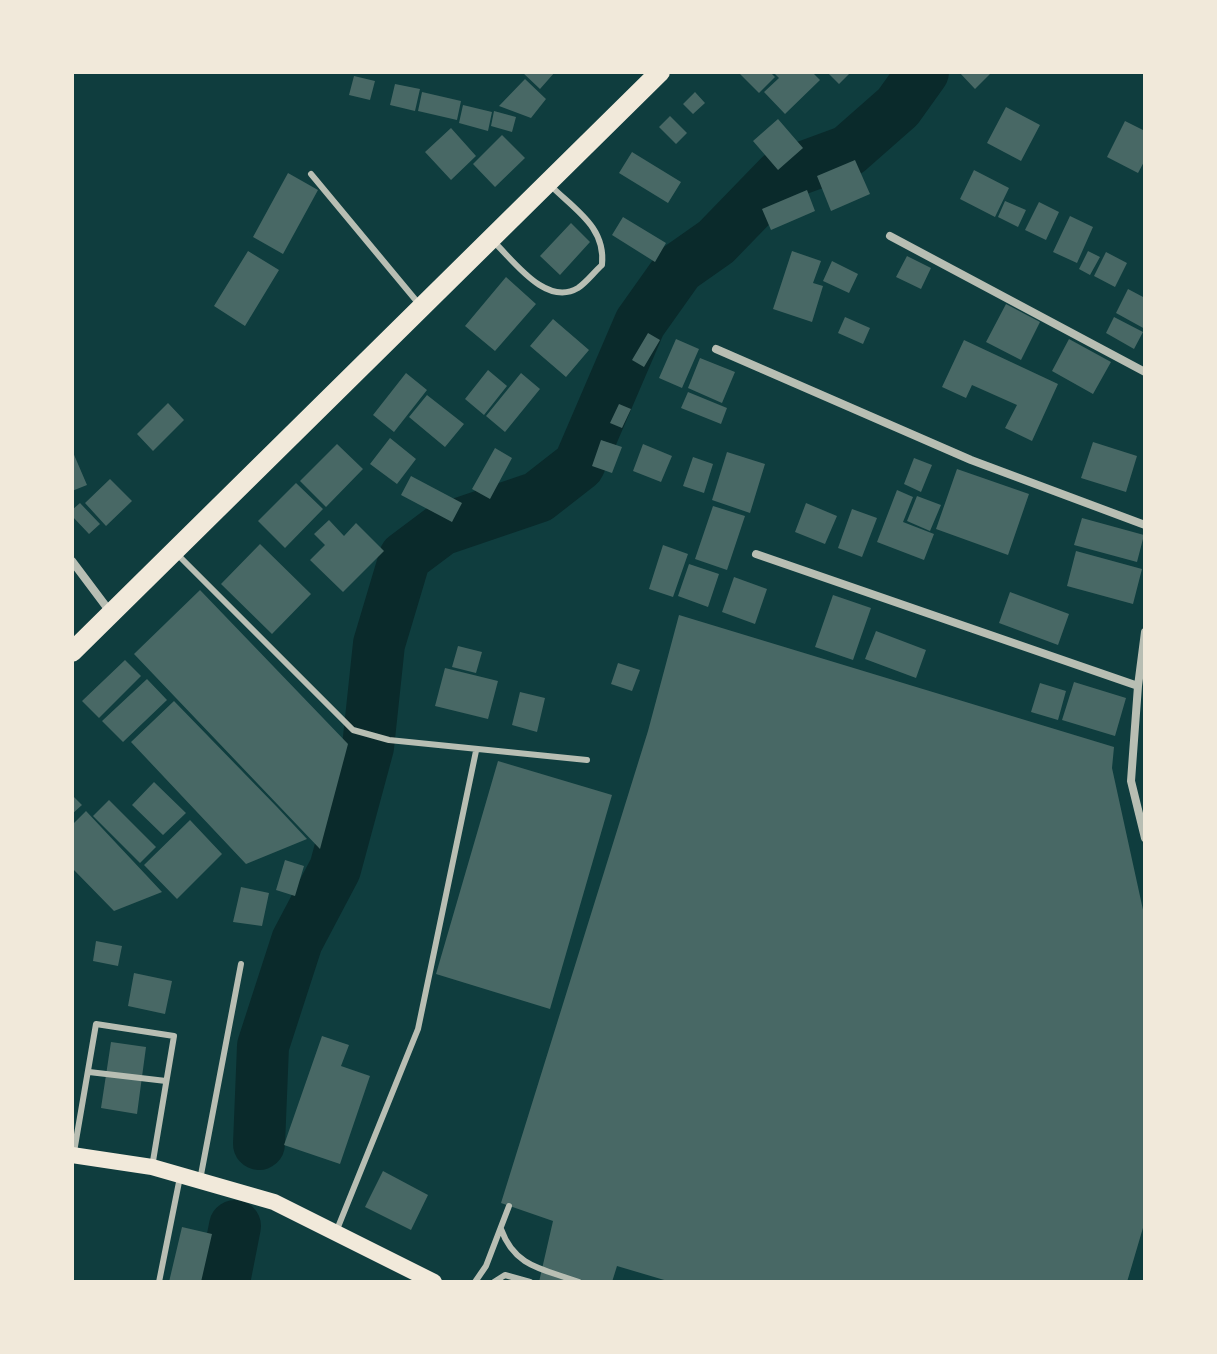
<!DOCTYPE html>
<style>
body{margin:0}
#map{position:relative;width:1217px;height:1354px;overflow:hidden;background:#0f3d3e;font-family:"Nunito Sans",sans-serif}
canvas{display:block}
.frame{position:absolute;inset:0;border:74px solid #f1e9da;pointer-events:none}
</style>
<div id="map">
<canvas width="1217" height="1354"></canvas>
<div class="frame"></div>
</div>
<script>
const ctx = document.querySelector('canvas').getContext('2d');
ctx.lineJoin = 'round';
function strokePath(path, color, width, dash) { ctx.strokeStyle = color; ctx.lineWidth = width; ctx.lineCap = dash ? 'butt' : 'round'; ctx.setLineDash(dash || []); ctx.stroke(path); }
function paint(path, color) { ctx.fillStyle = color; ctx.fill(path, 'evenodd'); }
const river = new Path2D(`
 M 259,1144 L 263,1046 L 297,941 L 335,869 L 368,747 L 379,644 L 405,557 L 441,530 L 538,497 L 579,465 L 640,323 L 679,268 L 716,242 L 780,176 L 848,151 L 898,107 L 923,72
 M 224,1282 L 235,1226`);
const building = new Path2D(`
 M 522,72 L 555,72 L 540,89 Z
 M 738,72 L 770,72 L 775,77 L 759,93 Z
 M 773,72 L 812,72 L 820,80 L 785,114 L 764,92 L 779,78 Z
 M 827,72 L 851,72 L 839,84 Z
 M 959,72 L 992,72 L 975,89 Z
 M 354,76 L 375,81 L 370,100 L 349,95 Z
 M 525,79 L 546,99 L 531,118 L 499,106 Z
 M 395,84 L 420,89 L 415,111 L 390,105 Z
 M 422,92 L 461,101 L 457,120 L 418,111 Z
 M 695,92 L 705,103 L 693,114 L 683,104 Z
 M 463,105 L 492,112 L 488,131 L 459,123 Z
 M 1006,107 L 1040,125 L 1021,161 L 987,143 Z
 M 494,111 L 516,117 L 512,132 L 491,126 Z
 M 670,116 L 687,133 L 676,144 L 659,127 Z
 M 778,119 L 803,148 L 778,170 L 753,141 Z
 M 1125,121 L 1145,131 L 1145,160 L 1138,173 L 1107,157 Z
 M 451,128 L 476,156 L 451,180 L 425,152 Z
 M 502,135 L 525,158 L 495,187 L 473,164 Z
 M 632,152 L 681,182 L 668,203 L 619,173 Z
 M 855,160 L 870,194 L 831,211 L 817,176 Z
 M 974,170 L 1009,188 L 995,217 L 960,199 Z
 M 288,173 L 318,190 L 283,254 L 253,237 Z
 M 807,190 L 815,211 L 771,230 L 762,209 Z
 M 1005,201 L 1026,210 L 1018,227 L 998,217 Z
 M 1039,202 L 1059,212 L 1046,240 L 1025,230 Z
 M 1070,216 L 1093,227 L 1077,263 L 1053,252 Z
 M 623,217 L 666,243 L 655,262 L 612,235 Z
 M 571,223 L 590,242 L 560,275 L 540,256 Z
 M 248,251 L 279,270 L 245,326 L 214,306 Z
 M 792,251 L 821,261 L 813,283 L 823,286 L 812,322 L 773,309 Z
 M 1088,251 L 1100,257 L 1090,275 L 1079,269 Z
 M 1106,252 L 1127,263 L 1115,287 L 1094,276 Z
 M 907,256 L 931,268 L 921,289 L 896,277 Z
 M 832,261 L 858,274 L 849,293 L 823,281 Z
 M 506,277 L 536,304 L 495,351 L 465,326 Z
 M 1128,289 L 1145,298 L 1145,329 L 1116,313 Z
 M 1006,304 L 1040,322 L 1021,360 L 986,342 Z
 M 845,317 L 870,328 L 863,344 L 838,333 Z
 M 1114,317 L 1143,332 L 1134,349 L 1106,333 Z
 M 553,319 L 589,350 L 566,377 L 530,346 Z
 M 648,333 L 660,340 L 644,367 L 632,360 Z
 M 676,339 L 699,349 L 682,388 L 659,378 Z
 M 1069,339 L 1111,362 L 1093,394 L 1052,371 Z
 M 964,340 L 1058,384 L 1032,441 L 1005,428 L 1017,405 L 972,385 L 966,398 L 942,387 Z
 M 700,358 L 735,372 L 722,403 L 688,388 Z
 M 488,370 L 507,386 L 484,415 L 465,399 Z
 M 406,373 L 427,390 L 394,432 L 373,415 Z
 M 521,373 L 540,389 L 505,432 L 486,416 Z
 M 688,392 L 727,408 L 721,424 L 681,408 Z
 M 427,395 L 464,424 L 445,447 L 409,417 Z
 M 168,403 L 184,420 L 153,451 L 137,434 Z
 M 619,404 L 631,409 L 622,428 L 610,423 Z
 M 390,438 L 416,459 L 397,484 L 370,464 Z
 M 601,440 L 622,447 L 612,473 L 592,466 Z
 M 1093,442 L 1137,456 L 1126,492 L 1081,478 Z
 M 337,444 L 363,469 L 326,507 L 300,481 Z
 M 643,444 L 672,456 L 661,482 L 633,471 Z
 M 495,448 L 512,458 L 490,499 L 472,489 Z
 M 72,450 L 87,485 L 72,491 Z
 M 727,452 L 765,464 L 750,513 L 712,500 Z
 M 693,457 L 713,464 L 704,493 L 683,486 Z
 M 914,458 L 932,465 L 921,492 L 904,484 Z
 M 957,469 L 1029,494 L 1008,555 L 936,529 Z
 M 411,476 L 462,503 L 452,522 L 401,495 Z
 M 110,479 L 132,501 L 106,526 L 85,503 Z
 M 296,483 L 323,509 L 285,548 L 258,521 Z
 M 897,490 L 913,497 L 903,522 L 934,534 L 924,560 L 877,542 Z
 M 917,496 L 941,505 L 930,531 L 907,521 Z
 M 80,503 L 100,524 L 89,534 L 72,516 L 72,510 Z
 M 806,503 L 837,516 L 825,544 L 795,532 Z
 M 713,506 L 745,516 L 727,570 L 695,559 Z
 M 852,509 L 877,518 L 862,557 L 838,548 Z
 M 1082,518 L 1144,535 L 1137,562 L 1074,545 Z
 M 329,520 L 344,536 L 356,523 L 384,551 L 343,592 L 310,560 L 325,545 L 314,534 Z
 M 260,544 L 311,594 L 272,634 L 221,584 Z
 M 663,545 L 688,554 L 673,597 L 649,589 Z
 M 1076,551 L 1142,569 L 1133,604 L 1067,586 Z
 M 689,564 L 719,574 L 708,607 L 678,596 Z
 M 734,577 L 767,589 L 755,624 L 722,612 Z
 M 200,590 L 348,744 L 320,849 L 134,654 Z
 M 1010,592 L 1069,614 L 1058,645 L 999,623 Z
 M 833,595 L 871,608 L 853,660 L 815,647 Z
 M 679,615 L 1114,747 L 1112,768 L 1145,919 L 1145,1221 L 1127,1282 L 671,1282 L 617,1266 L 612,1282 L 539,1282 L 553,1221 L 501,1203 L 648,731 Z
 M 876,631 L 926,650 L 916,678 L 865,659 Z
 M 458,646 L 482,652 L 476,673 L 452,667 Z
 M 125,660 L 141,676 L 99,718 L 82,701 Z
 M 618,663 L 640,670 L 632,691 L 611,684 Z
 M 445,668 L 498,681 L 488,719 L 435,706 Z
 M 147,679 L 167,700 L 123,742 L 102,721 Z
 M 1074,682 L 1126,698 L 1115,736 L 1062,720 Z
 M 1040,683 L 1066,691 L 1058,720 L 1031,712 Z
 M 520,692 L 545,698 L 537,732 L 512,725 Z
 M 174,701 L 277,807 L 307,839 L 246,864 L 131,742 Z
 M 498,761 L 612,795 L 550,1009 L 436,974 Z
 M 154,782 L 186,813 L 163,835 L 132,805 Z
 M 72,795 L 82,805 L 72,814 Z
 M 109,800 L 156,847 L 140,863 L 93,816 Z
 M 86,811 L 162,892 L 114,911 L 72,868 L 72,825 Z
 M 190,820 L 222,854 L 177,899 L 144,865 Z
 M 285,860 L 304,866 L 295,896 L 276,890 Z
 M 241,887 L 269,893 L 262,926 L 233,922 Z
 M 96,941 L 122,946 L 118,966 L 93,961 Z
 M 134,973 L 172,981 L 165,1014 L 128,1006 Z
 M 322,1036 L 349,1045 L 341,1066 L 370,1076 L 340,1164 L 284,1145 Z
 M 111,1042 L 146,1047 L 137,1114 L 101,1108 Z
 M 383,1171 L 428,1195 L 411,1230 L 365,1207 Z
 M 182,1227 L 212,1234 L 201,1282 L 169,1282 Z`);
const service = new Path2D(`
 M 311,174 L 419,304
 M 494,242 C 514,261 546,307 578,288 C 587,282 594,272 602,265 C 606,227 575,210 550,185
 M 177,554 L 353,730 L 389,740 L 587,760
 M 89,1072 L 166,1081
 M 74,1152 L 96,1024 L 174,1036 L 152,1167
 M 200,1180 L 241,964
 M 501,1229 C 515,1268 544,1269 579,1282
 M 336,1232 L 418,1029 L 476,751
 M 159,1282 L 180,1177
 M 475,1282 L 486,1266 L 509,1206
 M 494,1282 L 505,1275 L 530,1282`);
const minor = new Path2D(`
 M 890,236 L 1145,372
 M 716,349 L 971,460 L 1145,525
 M 756,554 L 1138,686
 M 72,561 L 111,613
 M 1145,632 L 1138,686 L 1131,781 L 1145,838`);
const secondary = new Path2D(`
 M 72,1155 L 152,1167 L 274,1202 L 434,1282`);
const primary = new Path2D(`
 M 72,652 L 660,72`);
strokePath(river, '#0a2a2b', 52);
paint(building, '#486865');
strokePath(service, '#b8beb3', 6);
strokePath(minor, '#b8beb3', 8);
strokePath(secondary, '#f1e9da', 16);
strokePath(primary, '#f1e9da', 20);
</script>
